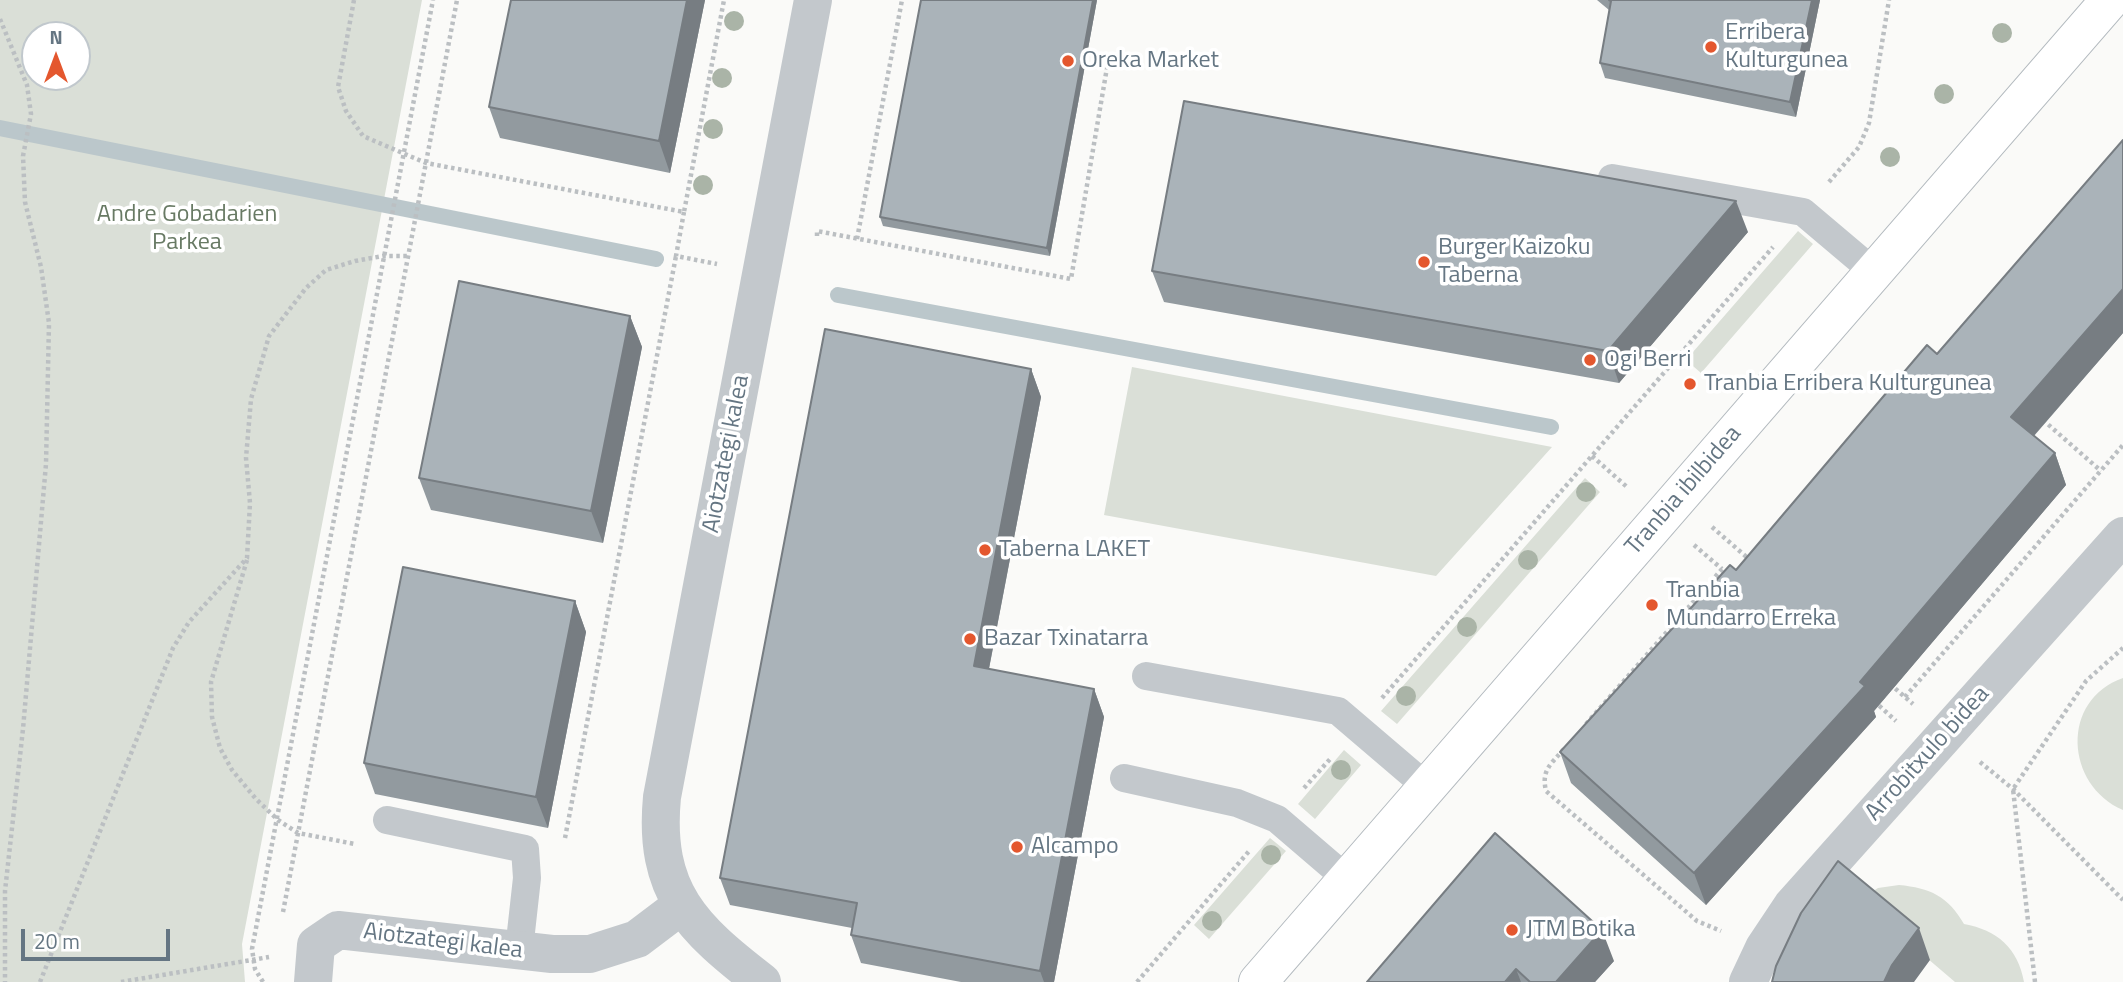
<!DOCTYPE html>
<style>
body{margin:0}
#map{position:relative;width:2123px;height:982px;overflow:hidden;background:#fafaf8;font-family:"Titillium Web",sans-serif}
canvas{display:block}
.north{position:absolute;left:21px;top:21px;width:70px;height:70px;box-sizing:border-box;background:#fff;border:2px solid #c1c8cd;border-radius:50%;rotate:0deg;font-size:19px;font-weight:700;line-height:28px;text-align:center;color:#657683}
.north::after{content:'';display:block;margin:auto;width:24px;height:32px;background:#e4572e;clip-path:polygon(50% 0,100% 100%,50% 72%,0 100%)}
.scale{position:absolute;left:21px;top:929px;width:149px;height:32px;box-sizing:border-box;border:4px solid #657683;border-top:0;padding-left:9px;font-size:21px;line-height:24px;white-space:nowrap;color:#657683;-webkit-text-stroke:5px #fff;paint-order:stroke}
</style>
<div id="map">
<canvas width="2123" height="982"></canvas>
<div class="north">N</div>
<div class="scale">20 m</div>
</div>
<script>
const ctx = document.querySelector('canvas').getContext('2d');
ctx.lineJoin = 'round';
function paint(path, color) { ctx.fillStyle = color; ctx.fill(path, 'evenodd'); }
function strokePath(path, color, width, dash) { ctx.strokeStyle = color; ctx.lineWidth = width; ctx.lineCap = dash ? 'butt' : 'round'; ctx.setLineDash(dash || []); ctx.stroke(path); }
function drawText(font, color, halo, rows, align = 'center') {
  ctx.font = font + ' "Titillium Web",sans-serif'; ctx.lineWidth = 7; ctx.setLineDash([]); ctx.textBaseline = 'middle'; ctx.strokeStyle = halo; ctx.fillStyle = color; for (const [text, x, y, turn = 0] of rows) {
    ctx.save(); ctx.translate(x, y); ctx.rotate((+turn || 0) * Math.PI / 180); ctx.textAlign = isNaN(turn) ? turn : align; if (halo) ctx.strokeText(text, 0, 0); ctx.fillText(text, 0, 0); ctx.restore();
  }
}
const green = new Path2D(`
 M 0,0 L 422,0 L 242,944 L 245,982 L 0,982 ZM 35,35 L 77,35 L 77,77 L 35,77 Z
 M 1798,231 L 1813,244 L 1701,373 L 1686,360 Z
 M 1132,367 L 1552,447 L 1436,576 L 1104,515 Z
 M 1585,478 L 1600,492 L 1397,724 L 1381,711 Z
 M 2123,678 L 2123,810 C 2065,785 2060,700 2123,678 Z
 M 1344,750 L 1361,765 L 1315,819 L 1298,804 Z
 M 1270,838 L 1286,851 L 1209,939 L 1194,925 Z
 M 1899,885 C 1930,888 1948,896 1964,924 C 1997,930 2018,948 2024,982 L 1955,982 L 1859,900 L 1878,888 Z`);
const stream = new Path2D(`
 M 0,128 L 656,259
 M 838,295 L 1551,427`);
const path = new Path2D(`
 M 354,0 L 338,87 L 346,111 L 363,136 L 426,163 L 684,212 L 724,0
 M 0,19 L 27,85 L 31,114 L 23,156 L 25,202 L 41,267 L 49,323 L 46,464 L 23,729 L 5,891 L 5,982
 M 1829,182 L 1859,147 L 1869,123 L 1889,0
 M 684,212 L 676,256 L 717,264
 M 817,236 L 817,231 L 1071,279 L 1110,50
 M 857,239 L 902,0
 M 2043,420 L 2101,471
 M 1592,456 L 1627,487
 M 1712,527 L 1750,560
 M 1694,545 L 1722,569
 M 247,560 L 211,682 L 212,717 L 220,748 L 232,770 L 256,799 L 278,820 L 298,833 L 355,844
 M 1890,684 L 1913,704
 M 1905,697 L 2123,445
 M 1382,698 L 1773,247
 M 1874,701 L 1896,721
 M 1586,724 L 1722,569
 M 1564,749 C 1551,764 1541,770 1546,791 L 1697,921 L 1721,931
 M 1980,762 L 2013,789 L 2123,900
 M 1304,788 L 1331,758
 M 565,838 L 676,256
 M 283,912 L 457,0
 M 40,982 L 173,648 L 189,622 L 247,558 L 250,503 L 246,458 L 251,399 L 269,336 L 306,288 L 326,270 L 355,261 L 383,256 L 409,256
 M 121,982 L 269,957
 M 263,982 L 255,969 L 252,949 L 433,0
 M 1137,982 L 1250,850
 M 2035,982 L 2013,789 L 2086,681 L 2123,648`);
const service = new Path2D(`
 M 1612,178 L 1803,212 L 1874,272
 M 1146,676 L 1338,711 L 1427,787
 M 1124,778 L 1237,803 L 1277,819 L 1347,879
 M 387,820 L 525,849 L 527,878 L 519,950`);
const minor = new Path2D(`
 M 313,982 L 316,945 L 338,930 L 552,954 L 590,954 L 637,939 L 682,905
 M 762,982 C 692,928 653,892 662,797 L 813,0
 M 1748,982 L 1764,948 L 1792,906 L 2123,536`);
const secondary = new Path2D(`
 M 1258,982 L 2110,0`);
const trees = [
 [734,21],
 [2002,33],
 [722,78],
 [1944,94],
 [713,129],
 [1890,157],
 [703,185],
 [1586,492],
 [1528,560],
 [1467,627],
 [1406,696],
 [1341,770],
 [1271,855],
 [1212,921]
];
const wall = new Path2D(`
 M 511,0 L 705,0 L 670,173 L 500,138 L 489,107 Z
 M 1097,0 L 1050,256 L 883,226 L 880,217 Z
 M 1597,0 L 1820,0 L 1796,117 L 1605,78 L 1600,63 L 1609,10 Z
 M 1748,232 L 1619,383 L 1164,302 L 1152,271 Z
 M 630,316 L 642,347 L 603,543 L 431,510 L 419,478 Z
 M 2123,333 L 2034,436 L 2055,453 L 2066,485 L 1874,711 L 1876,717 L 1706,905 L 1571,783 L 1560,752 L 1736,570 L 1937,354 Z
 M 1031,369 L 1041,397 L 989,669 L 1094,689 L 1104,717 L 1054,982 L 961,982 L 861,963 L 851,935 L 852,928 L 730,905 L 720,878 Z
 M 575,601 L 586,632 L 548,828 L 375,794 L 364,763 Z
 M 1614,961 L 1595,982 L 1367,982 Z`);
const shadedWall = new Path2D(`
 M 687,0 L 705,0 L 670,173 L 659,141 Z
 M 1093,0 L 1097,0 L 1050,256 L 1047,248 Z
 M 1812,0 L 1820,0 L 1796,117 L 1790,102 Z
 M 1736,201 L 1748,232 L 1619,383 L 1608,351 Z
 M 2123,289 L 2123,333 L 2023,448 L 2011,417 Z
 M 630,316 L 642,347 L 603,543 L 591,511 Z
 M 1031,369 L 1041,397 L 984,694 L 974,666 Z
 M 2055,453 L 2066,485 L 1874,711 L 1876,717 L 1706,905 L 1694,873 L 1860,682 Z
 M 575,601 L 586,632 L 548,828 L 536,797 Z
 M 1094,689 L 1104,717 L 1054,982 L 1044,982 L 1040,971 Z
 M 1919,928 L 1930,960 L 1914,982 L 1884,982 L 1892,965 Z
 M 1602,930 L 1614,961 L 1595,982 L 1556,982 Z
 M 1516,969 L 1521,982 L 1505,982 Z`);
const building = new Path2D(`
 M 511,0 L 687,0 L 659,141 L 489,107 Z
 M 921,0 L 1093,0 L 1047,248 L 880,217 Z
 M 1609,0 L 1812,0 L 1790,102 L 1600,63 L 1611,1 Z
 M 1184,101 L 1736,201 L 1608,351 L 1152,271 Z
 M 2123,140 L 2123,289 L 2011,417 L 2055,453 L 1860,682 L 1865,686 L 1694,873 L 1560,752 L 1730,565 L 1736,570 L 1927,345 L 1937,354 Z
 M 459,281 L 630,316 L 591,511 L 419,478 Z
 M 825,329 L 1031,369 L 974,666 L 1094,689 L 1040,971 L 851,935 L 857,903 L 720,878 Z
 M 403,567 L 575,601 L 536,797 L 364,763 Z
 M 1495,833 L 1602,930 L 1556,982 L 1530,982 L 1516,969 L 1505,982 L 1367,982 Z
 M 1838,861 L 1919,928 L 1892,965 L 1884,982 L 1772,982 L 1776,966 L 1801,913 Z`);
const markers = [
 [1711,47,7,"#e4572e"],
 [1068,61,7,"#e4572e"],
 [1424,262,7,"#e4572e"],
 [1590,360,7,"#e4572e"],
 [1690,384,7,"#e4572e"],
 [985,550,7,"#e4572e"],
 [1652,605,7,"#e4572e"],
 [970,639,7,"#e4572e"],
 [1017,847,7,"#e4572e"],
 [1512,930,7,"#e4572e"]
];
const poiNames = [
 ["Erribera",1725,33],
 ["Kulturgunea",1725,61],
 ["Oreka Market",1082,61],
 ["Burger Kaizoku",1438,248],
 ["Taberna",1438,276],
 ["Ogi Berri",1604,360],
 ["Tranbia Erribera Kulturgunea",1704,384],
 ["Taberna LAKET",999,550],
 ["Tranbia",1666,591],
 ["Mundarro Erreka",1666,619],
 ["Bazar Txinatarra",984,639],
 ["Alcampo",1031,847],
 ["JTM Botika",1526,930]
];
const parkNames = [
 ["Andre Gobadarien",187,215],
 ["Parkea",187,243]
];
const streetNames = [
 ["Aiotzategi kalea",727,454,-79],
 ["Tranbia ibilbidea",1684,491,-49],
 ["Arrobitxulo bidea",1928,754,-48],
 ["Aiotzategi kalea",443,942,7]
];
paint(green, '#dadfd7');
strokePath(stream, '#bbc7cb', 16);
strokePath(secondary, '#b3babf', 40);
strokePath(path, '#bbbfc2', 4.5, [3.5, 3.5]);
strokePath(service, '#c3c8cc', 28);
strokePath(minor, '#c3c8cc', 38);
strokePath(secondary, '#fff', 38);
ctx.fillStyle = '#aab4a7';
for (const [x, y] of trees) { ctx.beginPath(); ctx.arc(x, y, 10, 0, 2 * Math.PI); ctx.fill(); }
paint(wall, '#929a9f');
paint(shadedWall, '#777d82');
paint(building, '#aab3b9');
strokePath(building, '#777d82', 2);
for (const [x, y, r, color] of markers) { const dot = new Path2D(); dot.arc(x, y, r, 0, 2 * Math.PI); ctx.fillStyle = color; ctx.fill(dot); strokePath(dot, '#fff', 2.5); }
drawText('24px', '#657683', '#fff', poiNames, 'left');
drawText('24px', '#687a64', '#fff', parkNames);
drawText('24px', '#657683', '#fff', streetNames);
</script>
